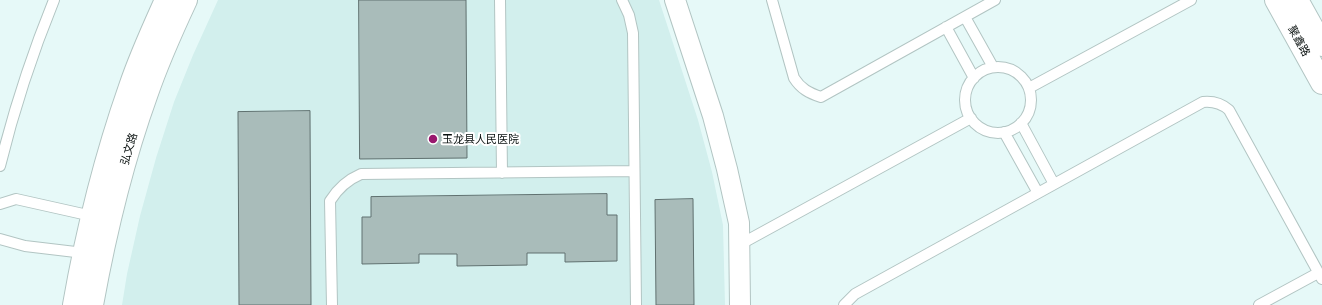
<!DOCTYPE html>
<meta charset="utf-8">
<style>
body{margin:0}
canvas{display:block;background:#e6f9f8}
</style>
<canvas width="1322" height="305"></canvas>
<script>
const ctx = document.querySelector('canvas').getContext('2d');
ctx.lineJoin = 'round';
function paint(path, color) { ctx.fillStyle = color; ctx.fill(path, 'evenodd'); }
function strokePath(path, color, width, dash) { ctx.strokeStyle = color; ctx.lineWidth = width; ctx.lineCap = dash ? 'butt' : 'round'; ctx.setLineDash(dash || []); ctx.stroke(path); }
function drawText(font, color, halo, rows, align = 'center') {
  ctx.font = font + ' Ubuntu,"Noto Sans SC",sans-serif'; ctx.lineWidth = 4; ctx.setLineDash([]); ctx.textBaseline = 'middle'; ctx.strokeStyle = halo; ctx.fillStyle = color; for (const [text, x, y, turn = 0] of rows) {
    ctx.save(); ctx.translate(x, y); ctx.rotate((+turn || 0) * Math.PI / 180); ctx.textAlign = isNaN(turn) ? turn : align; if (halo) ctx.strokeText(text, 0, 0); ctx.fillText(text, 0, 0); ctx.restore();
  }
}
const built = new Path2D(`
 M 218,0 L 659,0 L 698,120 L 712,172 L 723,225 L 725,305 L 122,305 L 127,274 L 140,216 L 156,158 L 174,102 L 193,55 Z`);
const building = new Path2D(`
 M 359,0 L 466,0 L 467,158 L 360,159 Z
 M 310,111 L 311,305 L 239,305 L 238,112 Z
 M 607,194 L 607,215 L 617,215 L 617,261 L 565,262 L 565,253 L 527,253 L 527,265 L 457,266 L 457,254 L 419,254 L 419,263 L 362,264 L 362,217 L 371,217 L 371,197 Z
 M 693,199 L 694,305 L 656,305 L 655,200 Z`);
const service = new Path2D(`
 M 500,0 L 502,173
 M 622,0 L 629,15 L 633,33 L 636,305
 M 772,0 L 794,78 C 801,89 809,93 821,97 L 995,0
 M 965,17 L 993,67
 M 946,27 L 974,78
 M965 100a33 33 0 1 1 66 0a33 33 0 1 1-66 0Z
 M 1029,88 L 1191,0
 M 1021,123 L 1054,184
 M 1004,132 L 1038,193
 M 0,166 C 14,109 32,54 54,0
 M 0,204 L 16,199 L 92,216
 M 0,239 L 25,246 L 84,253
 M 739,245 L 971,118
 M 332,305 L 330,201 C 338,188 347,180 361,174 L 634,171
 M 844,305 L 855,294 L 1203,102 C 1213,101 1221,103 1229,110 L 1322,279
 M 1259,305 L 1318,273`);
const minor = new Path2D(`
 M 675,0 L 713,116 L 727,169 L 739,223 L 740,305`);
const tertiary = new Path2D(`
 M 74,305 C 87,231 105,158 130,87 C 140,57 153,29 166,0
 M 92,305 C 105,233 122,162 147,93 C 158,61 172,30 186,0`);
const secondary = new Path2D(`
 M 1276,0 L 1322,83
 M 1297,0 L 1322,45`);
const markers = [
 [433,139,5,"#99186e"]
];
const streetNames = [
 ["聚鑫路",1299,41,61],
 ["弘文路",129,149,-73]
];
const poiNames = [
 ["玉龙县人民医院",442,139]
];
paint(built, '#d2efed');
paint(building, '#a9bcba');
strokePath(building, '#607170', 1);
strokePath(service, '#b2c5c3', 12);
strokePath(minor, '#b2c5c3', 22);
strokePath(tertiary, '#b2c5c3', 24);
strokePath(secondary, '#b2c5c3', 24);
strokePath(service, '#fff', 10);
strokePath(minor, '#fff', 20);
strokePath(tertiary, '#fff', 22);
strokePath(secondary, '#fff', 22);
for (const [x, y, r, color] of markers) { const dot = new Path2D(); dot.arc(x, y, r, 0, 2 * Math.PI); ctx.fillStyle = color; ctx.fill(dot); strokePath(dot, '#fff', 1.5); }
drawText('11px', '#09100f', '#fff', streetNames);
drawText('11px', '#09100f', '#fff', poiNames, 'left');
</script>
